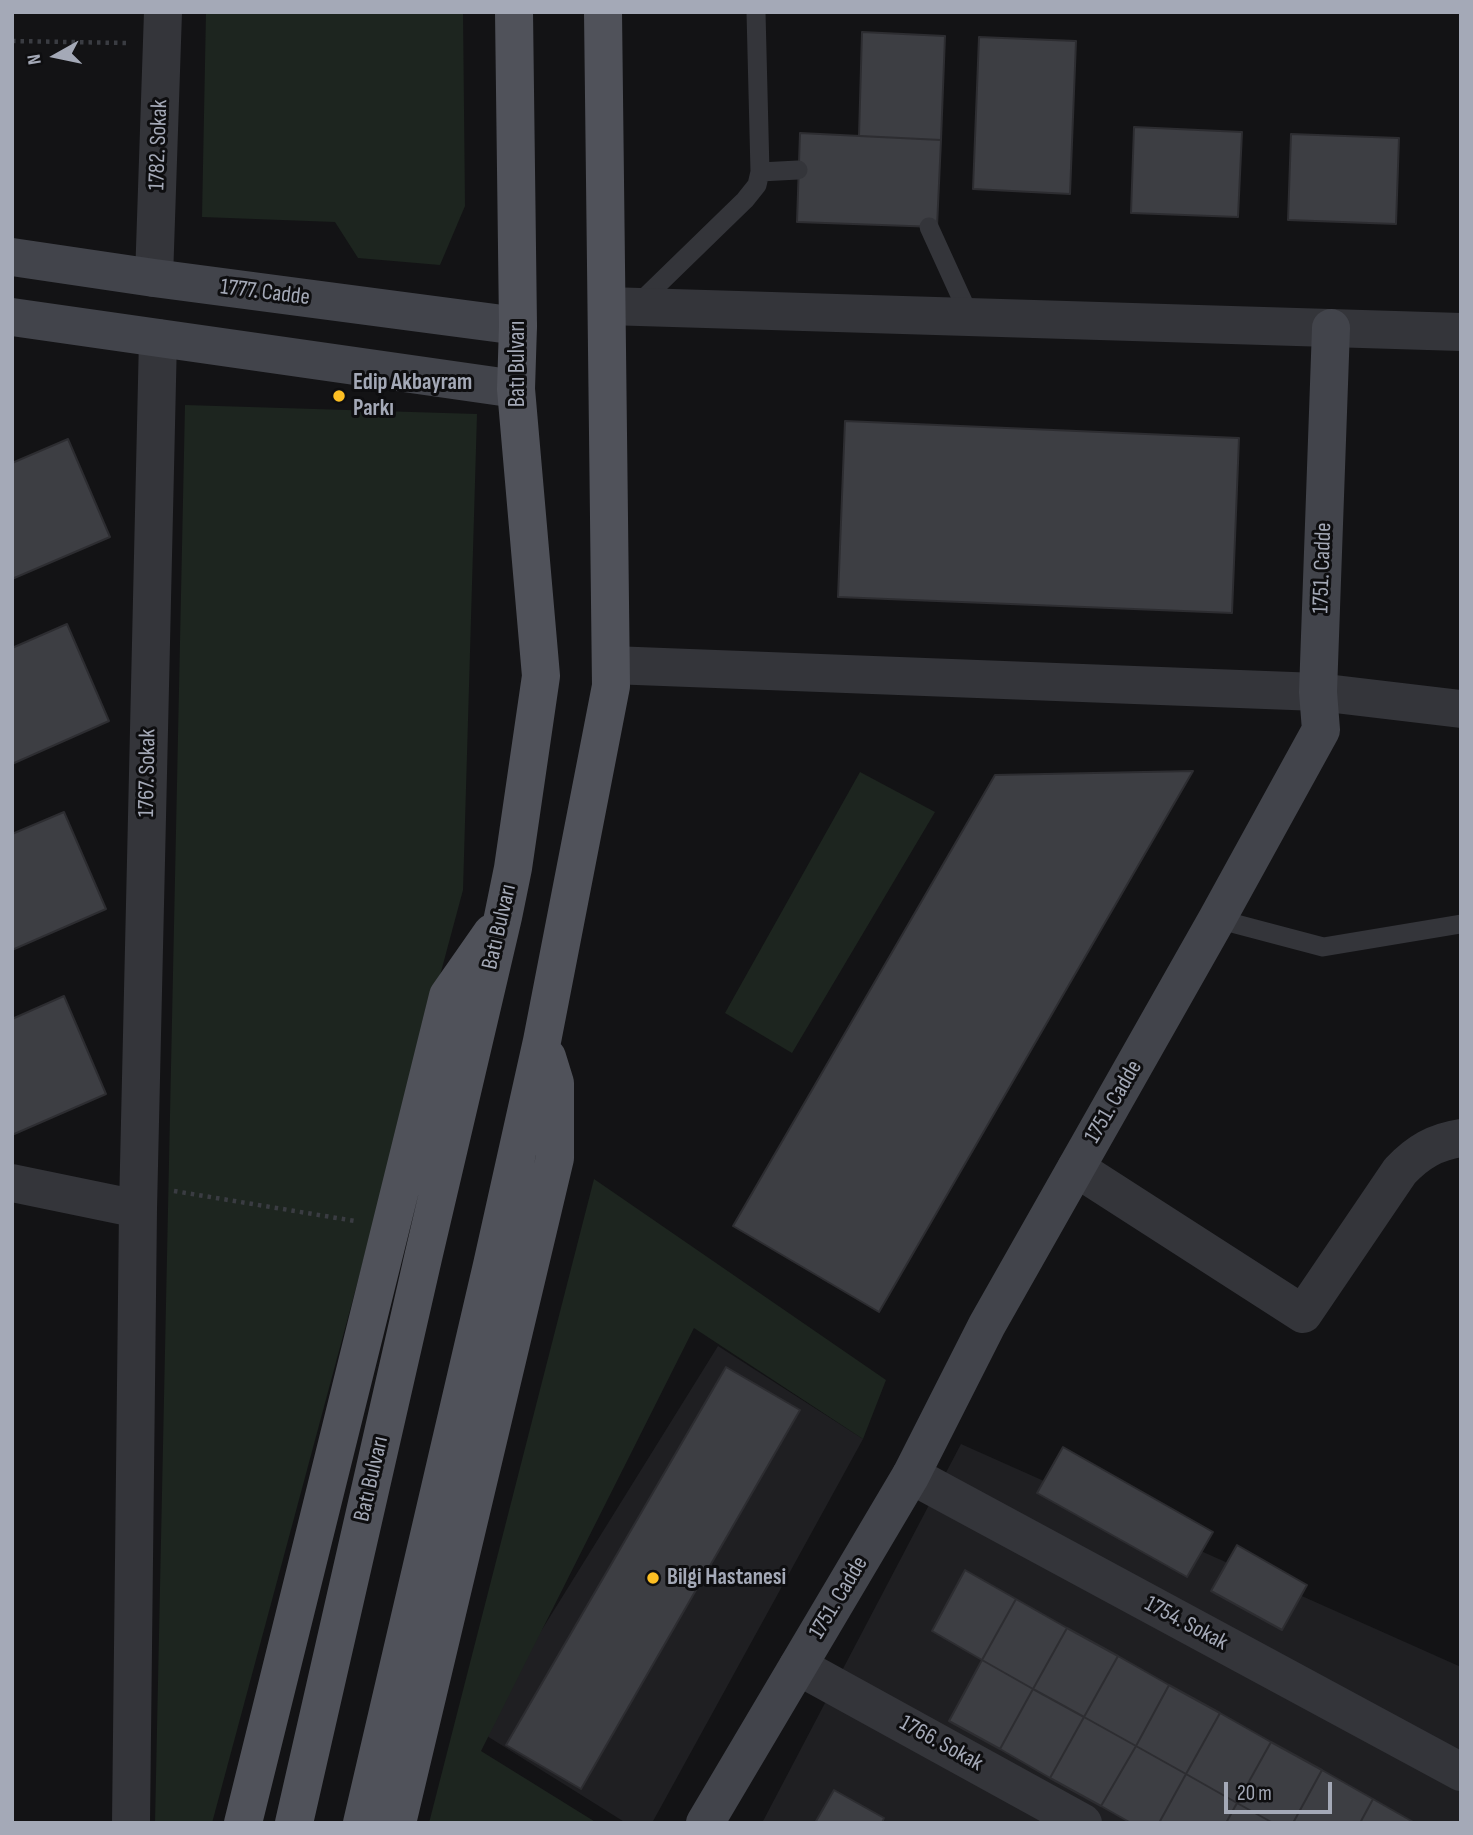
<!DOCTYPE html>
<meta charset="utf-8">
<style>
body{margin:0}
#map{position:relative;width:1473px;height:1835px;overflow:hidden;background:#131315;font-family:"Sofia Sans Condensed",sans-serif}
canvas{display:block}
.frame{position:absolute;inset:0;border:14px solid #a4a9b7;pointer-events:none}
.north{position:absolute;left:21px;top:21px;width:70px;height:70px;-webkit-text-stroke:5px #0e0e10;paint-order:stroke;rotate:261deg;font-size:19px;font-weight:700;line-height:28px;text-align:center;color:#a4a9b7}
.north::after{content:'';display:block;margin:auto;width:24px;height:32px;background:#a4a9b7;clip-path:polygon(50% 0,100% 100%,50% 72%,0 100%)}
.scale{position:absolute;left:1224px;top:1782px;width:108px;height:32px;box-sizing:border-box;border:4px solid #a4a9b7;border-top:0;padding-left:9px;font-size:21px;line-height:24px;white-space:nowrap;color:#a4a9b7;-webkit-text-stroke:5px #0e0e10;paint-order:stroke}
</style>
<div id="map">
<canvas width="1473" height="1835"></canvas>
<div class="frame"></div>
<div class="north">N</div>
<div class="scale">20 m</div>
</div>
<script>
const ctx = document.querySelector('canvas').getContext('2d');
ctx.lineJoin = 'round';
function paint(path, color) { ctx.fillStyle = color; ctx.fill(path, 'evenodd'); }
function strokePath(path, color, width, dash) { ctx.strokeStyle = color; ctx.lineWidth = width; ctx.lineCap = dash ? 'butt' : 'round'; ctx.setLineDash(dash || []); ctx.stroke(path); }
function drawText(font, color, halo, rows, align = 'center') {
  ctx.font = font + ' "Sofia Sans Condensed",sans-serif'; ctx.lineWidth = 6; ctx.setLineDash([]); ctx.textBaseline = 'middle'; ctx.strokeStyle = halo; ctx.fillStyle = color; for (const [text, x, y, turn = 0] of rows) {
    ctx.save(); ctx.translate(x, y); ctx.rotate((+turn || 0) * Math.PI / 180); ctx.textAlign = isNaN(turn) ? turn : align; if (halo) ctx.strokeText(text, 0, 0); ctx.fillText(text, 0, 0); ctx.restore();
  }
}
const built = new Path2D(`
 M 718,1346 L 863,1439 L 652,1823 L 626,1823 L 479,1731 Z
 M 961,1444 L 1461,1667 L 1461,1823 L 762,1823 Z`);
const green = new Path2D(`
 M 206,12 L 463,12 L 465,206 L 440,265 L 358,258 L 335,222 L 202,217 Z
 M 185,405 L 477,414 L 463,890 L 212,1823 L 155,1823 Z
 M 860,772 L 935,812 L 792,1053 L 725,1013 Z
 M 594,1179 L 886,1380 L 863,1439 L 694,1328 L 481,1751 L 597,1823 L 429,1823 Z`);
const building = new Path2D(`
 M 862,32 L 945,36 L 941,140 L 859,136 Z
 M 979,37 L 1076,41 L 1070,194 L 973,189 Z
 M 1134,127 L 1242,132 L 1238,217 L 1131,213 Z
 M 800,133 L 941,140 L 937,227 L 797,222 Z
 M 1291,134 L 1399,138 L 1396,224 L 1288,220 Z
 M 845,421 L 1239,438 L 1232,613 L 838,597 Z
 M 68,439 L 110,537 L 12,579 L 12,463 Z
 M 67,624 L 109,721 L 12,764 L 12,648 Z
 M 1193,771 L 879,1312 L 733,1226 L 995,775 Z
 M 64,812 L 106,909 L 12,950 L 12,834 Z
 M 64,996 L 106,1094 L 12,1135 L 12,1019 Z
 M 726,1367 L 800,1410 L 581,1789 L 506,1745 Z
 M 1063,1447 L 1213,1532 L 1187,1577 L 1037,1493 Z
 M 1237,1545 L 1307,1585 L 1282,1630 L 1211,1591 Z
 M 965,1570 L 1016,1599 L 982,1660 L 932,1631 Z
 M 1016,1599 L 1067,1628 L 1033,1689 L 982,1660 Z
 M 1067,1628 L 1118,1656 L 1084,1717 L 1033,1689 Z
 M 1118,1656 L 1169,1685 L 1136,1746 L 1084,1717 Z
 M 982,1660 L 1033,1689 L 1000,1749 L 949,1721 Z
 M 1169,1685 L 1220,1713 L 1186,1774 L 1136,1746 Z
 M 1033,1689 L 1084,1717 L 1050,1778 L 1000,1749 Z
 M 1220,1713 L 1271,1742 L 1237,1803 L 1186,1774 Z
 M 1084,1717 L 1136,1746 L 1101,1806 L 1050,1778 Z
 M 1271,1742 L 1322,1770 L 1293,1823 L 1273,1823 L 1237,1803 Z
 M 1136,1746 L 1186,1774 L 1159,1823 L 1131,1823 L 1101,1806 Z
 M 1322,1770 L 1373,1799 L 1360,1823 L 1293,1823 Z
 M 1186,1774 L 1237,1803 L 1226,1823 L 1159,1823 Z
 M 834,1790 L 884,1818 L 882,1823 L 815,1823 Z
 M 1373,1799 L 1415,1823 L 1360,1823 Z
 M 1237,1803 L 1273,1823 L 1226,1823 Z`);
const path = new Path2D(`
 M 12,41 L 127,43
 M 174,1191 L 355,1221`);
const service = new Path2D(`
 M 760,172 L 798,170
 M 929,227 L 970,317
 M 636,306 L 745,200 L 757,185 L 760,172 L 756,12
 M 1217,919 L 1323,947 L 1461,924`);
const minor = new Path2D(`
 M 154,278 L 163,12
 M 607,306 L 1461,332
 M 611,665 L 1318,692 L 1461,709
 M 1076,1168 L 1303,1314 L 1400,1171 C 1418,1152 1435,1142 1461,1138
 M 12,1183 L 138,1209
 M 911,1475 L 1461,1772
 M 798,1666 L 1083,1823
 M 131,1823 L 138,1209 L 158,338`);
const secondary = new Path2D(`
 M 12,257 L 154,278 L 518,326
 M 12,317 L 516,389
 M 705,1823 L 911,1475 L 987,1325 L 1217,919 L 1321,730 L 1318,692 L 1331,328`);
const primary = new Path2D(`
 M 243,1823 L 448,996 L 492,933
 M 294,1823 L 423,1258 L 503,917 L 513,868 L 541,676 L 516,389 L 518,326 L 514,12
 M 362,1823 L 492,1265 L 542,1041 L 611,686 L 603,12
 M 397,1823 L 555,1158 L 555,1083 L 547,1057`);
const markers = [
 [339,396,7,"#fdbf23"],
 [653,1578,7,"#fdbf23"]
];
const streetNames = [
 ["1782. Sokak",159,145,-88],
 ["1777. Cadde",265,293,7],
 ["Batı Bulvarı",518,364,-90],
 ["1751. Cadde",1323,568,-88],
 ["1767. Sokak",148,773,-89],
 ["Batı Bulvarı",500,927,-77],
 ["1751. Cadde",1114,1102,-60],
 ["Batı Bulvarı",372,1479,-77],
 ["1751. Cadde",839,1598,-59],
 ["1754. Sokak",1186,1624,28],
 ["1766. Sokak",941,1744,29]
];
const poiNames = [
 ["Edip Akbayram",353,383],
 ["Parkı",353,409],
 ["Bilgi Hastanesi",667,1578]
];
paint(built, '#1f1f22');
paint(green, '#1d251f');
paint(building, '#3d3e43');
strokePath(building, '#2d2d31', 2);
strokePath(path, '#3a3c42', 4.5, [3.5, 5]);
strokePath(service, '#34353a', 19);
strokePath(minor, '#34353a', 38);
strokePath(secondary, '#42444b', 38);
strokePath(primary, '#50525a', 38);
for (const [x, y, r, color] of markers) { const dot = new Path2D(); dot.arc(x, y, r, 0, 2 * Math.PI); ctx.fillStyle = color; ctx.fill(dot); strokePath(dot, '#0e0e10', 2.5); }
drawText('23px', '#a4a9b7', '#0e0e10', streetNames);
drawText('bold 23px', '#a4a9b7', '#0e0e10', poiNames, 'left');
</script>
